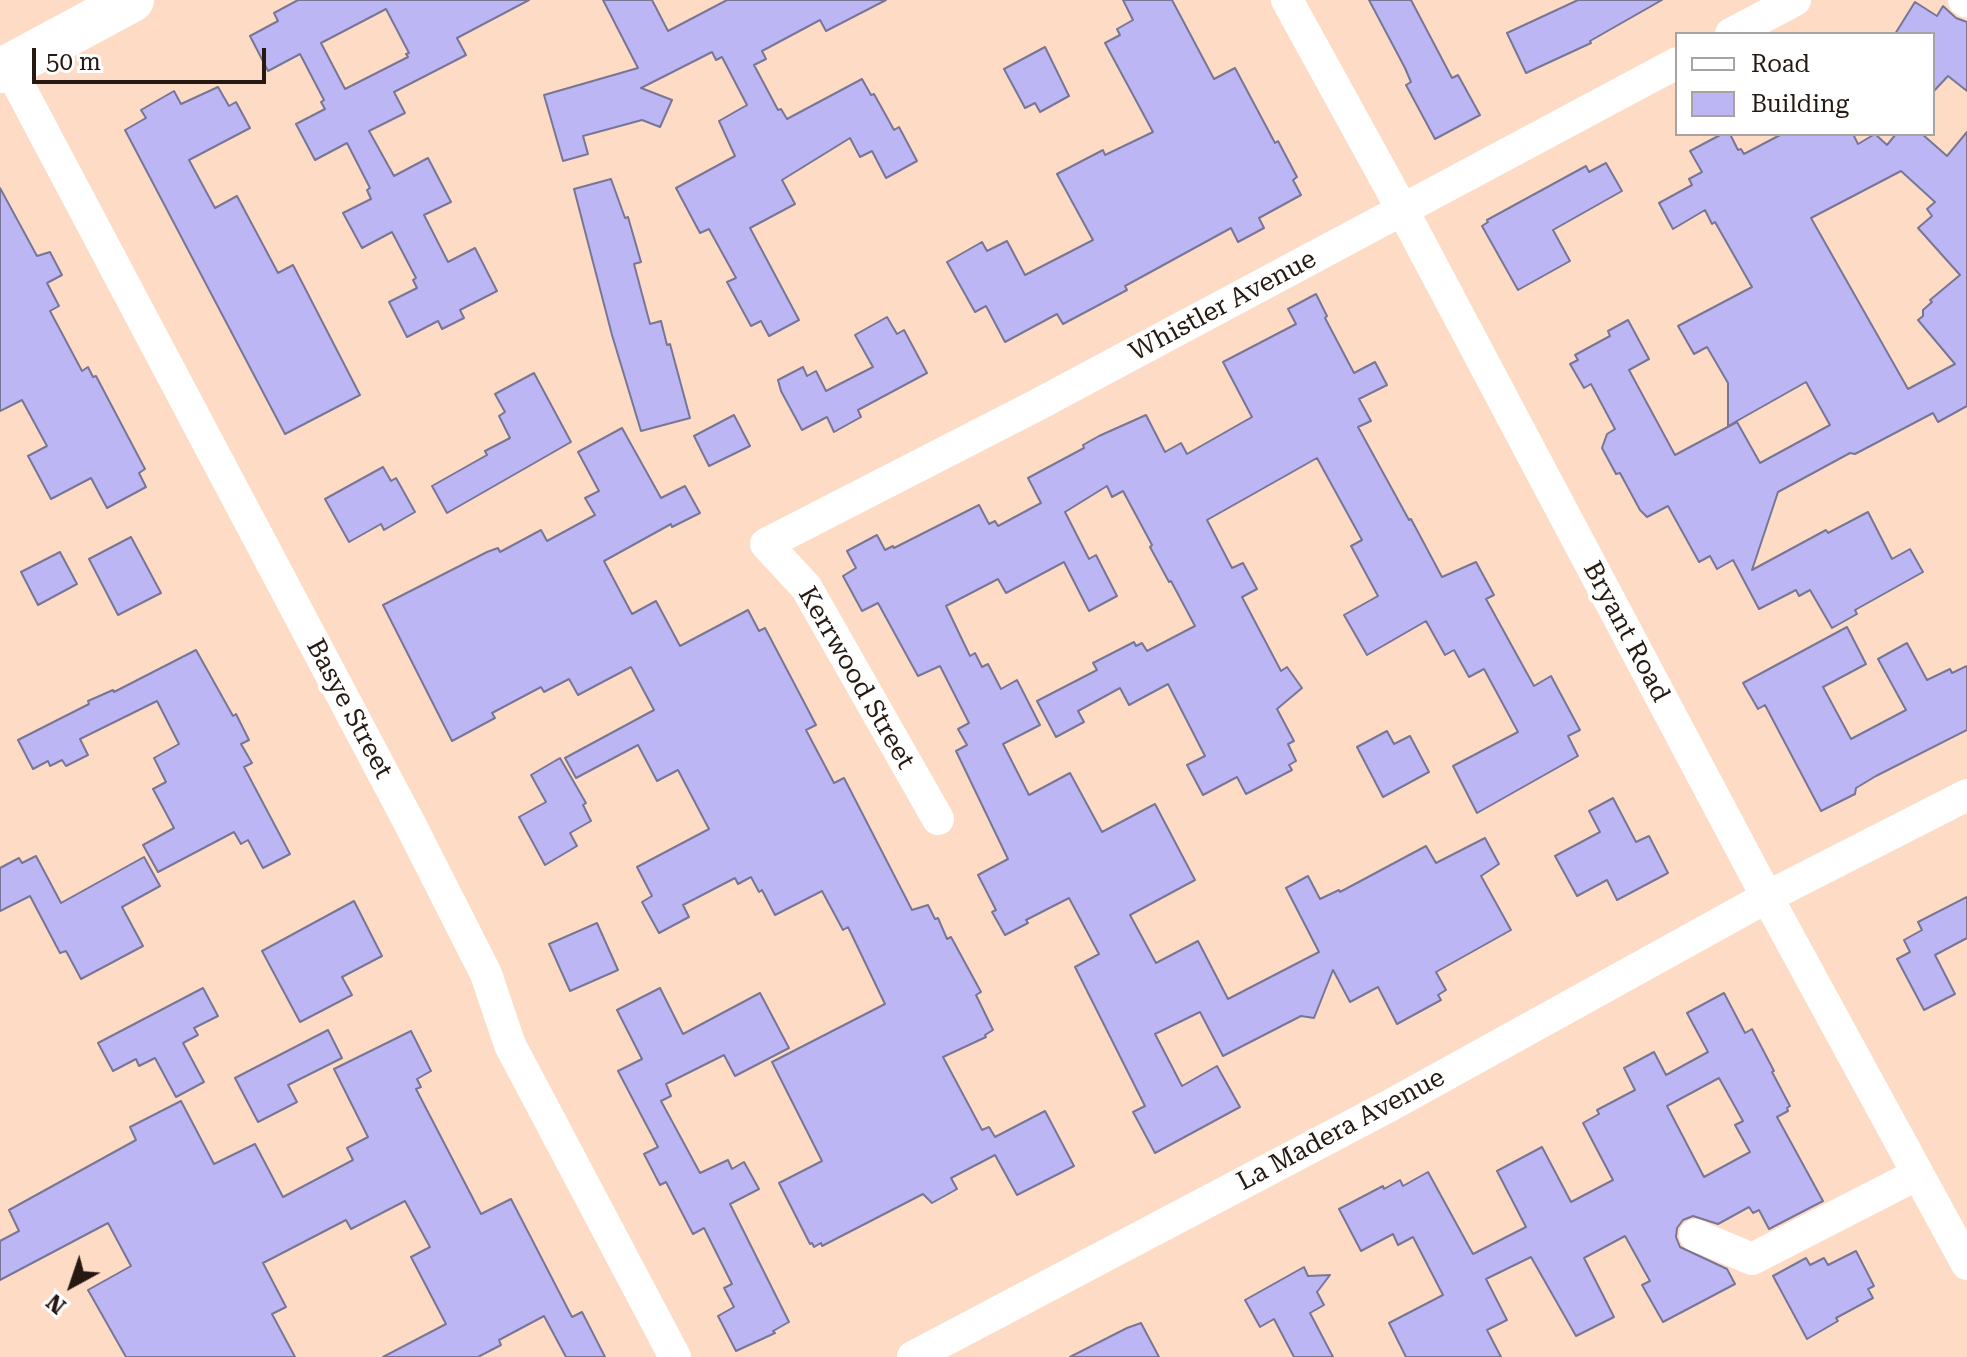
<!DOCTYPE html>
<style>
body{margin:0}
#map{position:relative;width:1967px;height:1357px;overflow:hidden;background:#fedbc5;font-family:"Roboto Serif",serif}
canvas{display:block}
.legend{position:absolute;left:1675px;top:32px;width:260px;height:104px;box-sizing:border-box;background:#fff;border:2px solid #a8a3a0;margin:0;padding:10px 14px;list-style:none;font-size:24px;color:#251911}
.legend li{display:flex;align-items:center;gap:16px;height:40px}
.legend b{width:40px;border:2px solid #a8a3a0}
.north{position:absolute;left:32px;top:1245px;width:80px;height:80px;-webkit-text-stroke:6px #fff;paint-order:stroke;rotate:220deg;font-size:22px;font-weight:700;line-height:32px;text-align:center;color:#251911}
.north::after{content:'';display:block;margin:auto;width:28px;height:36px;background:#251911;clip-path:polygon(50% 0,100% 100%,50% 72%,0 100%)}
.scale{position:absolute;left:32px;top:48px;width:234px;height:36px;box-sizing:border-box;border:4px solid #251911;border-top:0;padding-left:10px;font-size:24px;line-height:28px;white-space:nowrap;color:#251911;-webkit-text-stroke:6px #fff;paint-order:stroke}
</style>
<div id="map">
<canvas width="1967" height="1357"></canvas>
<ul class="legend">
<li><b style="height:10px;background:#fff"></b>Road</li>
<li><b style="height:22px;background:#bcb6f4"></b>Building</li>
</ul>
<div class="north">N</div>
<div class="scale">50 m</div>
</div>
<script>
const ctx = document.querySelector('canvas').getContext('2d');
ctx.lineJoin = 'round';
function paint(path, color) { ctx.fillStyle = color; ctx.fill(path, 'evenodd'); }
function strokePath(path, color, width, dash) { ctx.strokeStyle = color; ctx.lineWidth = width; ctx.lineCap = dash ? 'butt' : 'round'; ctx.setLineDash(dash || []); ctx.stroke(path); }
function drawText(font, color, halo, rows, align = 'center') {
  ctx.font = font + ' "Roboto Serif",serif'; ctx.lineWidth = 8; ctx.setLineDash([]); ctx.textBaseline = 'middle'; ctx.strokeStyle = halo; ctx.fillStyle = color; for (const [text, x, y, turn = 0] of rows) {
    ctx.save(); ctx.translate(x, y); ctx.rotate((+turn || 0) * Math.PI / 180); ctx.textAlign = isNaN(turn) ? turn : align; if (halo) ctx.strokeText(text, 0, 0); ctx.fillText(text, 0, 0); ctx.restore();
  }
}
const building = new Path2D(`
 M 298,0 L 529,0 L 457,38 L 466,55 L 394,92 L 405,113 L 369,131 L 394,176 L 428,158 L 451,202 L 424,215 L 448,262 L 475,248 L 497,291 L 460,310 L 464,318 L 442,329 L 438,321 L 407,337 L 389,302 L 417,288 L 413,280 L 416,278 L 392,232 L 362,248 L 343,213 L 371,199 L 367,190 L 370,188 L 347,143 L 315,160 L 296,124 L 325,109 L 321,102 L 324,100 L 300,54 L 268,71 L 250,36 L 278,21 L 274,13 ZM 386,9 L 409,53 L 406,54 L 408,57 L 345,89 L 321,43 Z
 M 603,0 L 652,0 L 668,31 L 727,0 L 886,0 L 826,31 L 820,20 L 762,51 L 766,59 L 754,65 L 778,110 L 781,109 L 787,119 L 862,79 L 871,95 L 874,94 L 894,130 L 899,127 L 917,161 L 886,178 L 872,151 L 860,157 L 850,138 L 782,180 L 795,204 L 750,228 L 799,320 L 769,336 L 761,321 L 751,326 L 727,282 L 736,278 L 709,229 L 700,233 L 676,188 L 735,156 L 719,121 L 747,105 L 722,57 L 716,60 L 712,52 L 641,88 L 672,100 L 660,127 L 642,120 L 583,136 L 588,154 L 563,161 L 544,95 L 638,68 Z
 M 1123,0 L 1172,0 L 1214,79 L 1235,68 L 1275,143 L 1278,141 L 1297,177 L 1293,180 L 1301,195 L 1259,218 L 1264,228 L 1238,242 L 1231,228 L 1125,286 L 1127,290 L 1063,324 L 1057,314 L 1005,342 L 986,306 L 975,312 L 947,262 L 982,242 L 987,251 L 1007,241 L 1025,275 L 1093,240 L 1057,174 L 1103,150 L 1105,155 L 1153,132 L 1105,43 L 1120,35 L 1117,29 L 1133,20 Z
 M 1369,0 L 1411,0 L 1452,78 L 1458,75 L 1480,115 L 1435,139 L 1406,85 L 1411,82 L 1405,68 Z
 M 1578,0 L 1662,0 L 1590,41 L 1591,43 L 1526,73 L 1507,33 Z
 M 1915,2 L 1937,16 L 1943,6 L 1956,18 L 1967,22 L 1967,91 L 1948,76 L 1933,92 L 1933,34 L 1895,34 Z
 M 1045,47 L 1069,96 L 1040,112 L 1035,103 L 1025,108 L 1004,69 Z
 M 218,87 L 229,106 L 236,102 L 250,128 L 189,160 L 215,208 L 237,196 L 278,273 L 293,265 L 360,395 L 285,434 L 125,130 L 146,118 L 141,110 L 174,91 L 181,104 Z
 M 1967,132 L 1967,406 L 1938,422 L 1933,413 L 1855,454 L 1850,453 L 1778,492 L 1752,570 L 1826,530 L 1828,533 L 1868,512 L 1892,559 L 1910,549 L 1923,572 L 1855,610 L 1857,614 L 1832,628 L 1810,590 L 1799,596 L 1796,590 L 1759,609 L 1733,560 L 1717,569 L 1710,556 L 1699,562 L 1668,506 L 1647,517 L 1640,510 L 1620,473 L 1616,474 L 1602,448 L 1607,434 L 1615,429 L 1591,384 L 1584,388 L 1570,364 L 1578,360 L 1575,355 L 1610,336 L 1608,331 L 1628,320 L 1649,359 L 1629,370 L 1675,455 L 1737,422 L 1760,463 L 1830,425 L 1806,382 L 1728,426 L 1728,383 L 1707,347 L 1694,354 L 1678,326 L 1752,287 L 1715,222 L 1712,224 L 1705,210 L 1673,229 L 1659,203 L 1692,185 L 1689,179 L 1702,172 L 1690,151 L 1722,134 L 1730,134 L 1738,150 L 1741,149 L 1744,154 L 1782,134 L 1853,134 L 1858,144 L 1875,134 L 1887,145 L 1896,134 L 1922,134 L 1947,156 ZM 1901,171 L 1935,202 L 1927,209 L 1932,216 L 1918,228 L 1960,275 L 1930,300 L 1932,302 L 1923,310 L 1923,316 L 1918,320 L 1955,364 L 1908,389 L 1811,218 Z
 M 1606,163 L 1622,191 L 1553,230 L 1570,261 L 1518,290 L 1482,226 L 1488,222 L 1487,220 L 1586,166 L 1589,172 Z
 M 611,179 L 625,218 L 628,217 L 641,262 L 634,264 L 650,324 L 661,321 L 667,345 L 670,344 L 690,418 L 641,431 L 612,335 L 574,189 Z
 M 0,188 L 37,256 L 50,252 L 62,275 L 47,283 L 59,306 L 50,311 L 82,371 L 88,367 L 93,377 L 96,376 L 145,469 L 139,473 L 146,487 L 107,508 L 91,478 L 51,499 L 28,456 L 47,446 L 22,400 L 0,411 Z
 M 1316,294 L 1327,316 L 1325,318 L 1354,373 L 1375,362 L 1387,385 L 1359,399 L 1371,421 L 1358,427 L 1409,520 L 1411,519 L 1442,577 L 1476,562 L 1494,595 L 1486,599 L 1534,686 L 1551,676 L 1580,730 L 1568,736 L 1578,756 L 1477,813 L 1453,766 L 1518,732 L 1484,669 L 1469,677 L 1454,650 L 1445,655 L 1426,621 L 1367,655 L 1344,615 L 1378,596 L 1351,546 L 1362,540 L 1317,458 L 1207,520 L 1232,568 L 1243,563 L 1257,589 L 1242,597 L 1281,671 L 1287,667 L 1302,688 L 1277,709 L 1294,741 L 1288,744 L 1296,761 L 1289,765 L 1292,770 L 1246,794 L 1237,777 L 1203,795 L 1187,765 L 1205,756 L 1168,684 L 1129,705 L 1120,688 L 1078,711 L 1084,722 L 1056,737 L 1037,701 L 1097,670 L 1093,663 L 1134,642 L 1136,646 L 1142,643 L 1147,651 L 1195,626 L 1171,581 L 1169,582 L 1150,547 L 1152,545 L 1123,491 L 1112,497 L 1107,486 L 1065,512 L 1089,559 L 1096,555 L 1117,596 L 1089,611 L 1064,562 L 1006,593 L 998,579 L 946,606 L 970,656 L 975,653 L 982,667 L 988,664 L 1001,689 L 1017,680 L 1040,725 L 1003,744 L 1029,795 L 1070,773 L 1102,832 L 1155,804 L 1195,880 L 1130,915 L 1156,963 L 1198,941 L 1228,999 L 1319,952 L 1286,888 L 1308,876 L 1320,899 L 1339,890 L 1340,892 L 1426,846 L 1436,863 L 1485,838 L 1499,864 L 1481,876 L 1511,930 L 1436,972 L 1446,990 L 1438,995 L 1441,1000 L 1397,1024 L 1378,987 L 1350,1002 L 1333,970 L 1314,1018 L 1301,1016 L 1223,1056 L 1200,1012 L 1155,1034 L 1182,1086 L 1217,1066 L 1240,1107 L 1155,1153 L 1133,1112 L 1145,1106 L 1075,967 L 1099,954 L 1069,898 L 1026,920 L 1028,923 L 1005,935 L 992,912 L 996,910 L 978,875 L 1008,859 L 956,751 L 967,745 L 958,729 L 969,723 L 940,666 L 918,676 L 878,603 L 862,611 L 843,576 L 856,568 L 847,551 L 877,535 L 885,550 L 893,546 L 894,548 L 979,505 L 989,524 L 995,521 L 998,526 L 1041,503 L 1028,478 L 1084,448 L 1083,445 L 1099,436 L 1146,415 L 1165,452 L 1181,443 L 1187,454 L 1252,417 L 1223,362 L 1296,324 L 1288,309 Z
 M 887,317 L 897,334 L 904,330 L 927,373 L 858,410 L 861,417 L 834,432 L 827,417 L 802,430 L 781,391 L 778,380 L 803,367 L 807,376 L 816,371 L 826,391 L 873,367 L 855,335 Z
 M 534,373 L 571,442 L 447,513 L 432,486 L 487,455 L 485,451 L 510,438 L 499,416 L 505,412 L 495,394 Z
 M 734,415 L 750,446 L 709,466 L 694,436 Z
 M 622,428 L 661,498 L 685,486 L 700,513 L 672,527 L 671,524 L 604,561 L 632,614 L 656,601 L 680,646 L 748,610 L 759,631 L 765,628 L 816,725 L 806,730 L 834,783 L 844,778 L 912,910 L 928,905 L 935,919 L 938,918 L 947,939 L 951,937 L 981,992 L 976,995 L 993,1030 L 985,1035 L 986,1037 L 943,1057 L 982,1130 L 989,1127 L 995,1137 L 1045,1111 L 1074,1166 L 1017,1195 L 995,1155 L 951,1178 L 957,1189 L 932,1203 L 923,1194 L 822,1246 L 821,1243 L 814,1247 L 812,1243 L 810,1244 L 779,1183 L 822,1161 L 772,1062 L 885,1004 L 848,927 L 843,930 L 822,891 L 775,915 L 762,890 L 759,892 L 751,877 L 738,884 L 735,878 L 683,905 L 689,917 L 659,933 L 642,902 L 652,896 L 637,867 L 709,829 L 678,770 L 657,781 L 638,745 L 576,778 L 565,758 L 654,710 L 631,667 L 578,695 L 569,679 L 544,692 L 541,687 L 492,713 L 495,718 L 452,741 L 383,605 L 487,552 L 498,548 L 500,552 L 541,530 L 547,541 L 595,515 L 585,498 L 599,491 L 578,452 Z
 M 383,467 L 391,481 L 396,478 L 415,512 L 384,530 L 381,524 L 349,542 L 325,499 Z
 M 131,537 L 161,593 L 118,615 L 89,559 Z
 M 60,552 L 77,584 L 38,605 L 21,572 Z
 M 1847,627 L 1866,664 L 1823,687 L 1851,739 L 1906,710 L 1878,659 L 1907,643 L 1927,680 L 1950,669 L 1952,673 L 1967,666 L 1967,730 L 1876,776 L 1856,788 L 1855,794 L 1821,811 L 1765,705 L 1758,709 L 1743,683 Z
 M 196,650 L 233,716 L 236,714 L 249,740 L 241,744 L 252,763 L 244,767 L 290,854 L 263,868 L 248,840 L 241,844 L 234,832 L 158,872 L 143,845 L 174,828 L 153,789 L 166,782 L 154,758 L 179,744 L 157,701 L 80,739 L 88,755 L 66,766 L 62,760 L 50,766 L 48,761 L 33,769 L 18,740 L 89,704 L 88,701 L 113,690 L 114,692 Z
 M 1387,731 L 1394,744 L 1410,736 L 1429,772 L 1383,797 L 1357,747 Z
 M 560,758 L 586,803 L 583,805 L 591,821 L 570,833 L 577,846 L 545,865 L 519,817 L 546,802 L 531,775 Z
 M 1613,798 L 1636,842 L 1649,836 L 1668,873 L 1617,900 L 1607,880 L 1577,896 L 1555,856 L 1600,832 L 1589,811 Z
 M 36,856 L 61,903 L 144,857 L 160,886 L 122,907 L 143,946 L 81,979 L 66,951 L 60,953 L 30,896 L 0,911 L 0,868 L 19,858 L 22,863 Z
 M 1967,897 L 1967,938 L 1935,955 L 1955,994 L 1924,1010 L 1897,959 L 1910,952 L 1904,940 L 1922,930 L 1918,922 Z
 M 354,901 L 382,956 L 342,977 L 352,995 L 300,1022 L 262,951 Z
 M 597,923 L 618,970 L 570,991 L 549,944 Z
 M 203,988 L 218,1016 L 194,1028 L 198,1035 L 183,1043 L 204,1082 L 176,1097 L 155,1058 L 139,1066 L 136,1059 L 113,1071 L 98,1043 Z
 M 660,988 L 683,1034 L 760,993 L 789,1048 L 735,1076 L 724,1055 L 666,1084 L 671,1096 L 661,1101 L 700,1173 L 728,1160 L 732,1169 L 744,1162 L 759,1189 L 730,1204 L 789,1322 L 773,1331 L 775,1333 L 736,1351 L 718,1316 L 734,1307 L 724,1288 L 732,1284 L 704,1228 L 693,1234 L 666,1182 L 660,1185 L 644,1154 L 658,1147 L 618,1071 L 642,1059 L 617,1010 Z
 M 1724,993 L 1745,1033 L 1752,1029 L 1774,1071 L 1772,1072 L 1790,1106 L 1787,1108 L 1788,1111 L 1777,1117 L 1823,1201 L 1769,1229 L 1759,1210 L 1753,1213 L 1749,1207 L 1718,1224 L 1693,1216 L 1683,1220 L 1677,1228 L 1676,1237 L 1680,1247 L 1727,1269 L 1735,1284 L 1663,1322 L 1642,1285 L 1650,1281 L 1625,1236 L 1584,1258 L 1614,1317 L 1576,1336 L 1531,1257 L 1486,1279 L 1507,1320 L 1487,1330 L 1501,1357 L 1406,1357 L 1389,1323 L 1443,1295 L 1413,1237 L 1398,1245 L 1393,1234 L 1361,1251 L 1339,1209 L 1383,1186 L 1384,1189 L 1400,1180 L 1403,1186 L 1428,1172 L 1473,1254 L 1526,1227 L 1497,1171 L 1542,1147 L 1571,1202 L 1613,1180 L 1583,1123 L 1599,1114 L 1597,1110 L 1635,1090 L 1624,1068 L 1654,1052 L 1666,1075 L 1708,1052 L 1687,1013 ZM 1719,1078 L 1743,1121 L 1735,1125 L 1750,1152 L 1704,1177 L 1667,1106 Z
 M 328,1030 L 342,1058 L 288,1085 L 297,1102 L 258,1122 L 235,1078 Z
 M 411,1031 L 431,1071 L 417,1079 L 421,1087 L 416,1089 L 481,1214 L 511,1199 L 572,1317 L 582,1312 L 605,1357 L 566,1357 L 544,1316 L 499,1340 L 501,1345 L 478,1357 L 383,1357 L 446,1324 L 411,1257 L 430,1247 L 405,1201 L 351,1229 L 346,1220 L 263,1263 L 286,1307 L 272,1314 L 295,1357 L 126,1357 L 88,1290 L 131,1266 L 108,1223 L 0,1280 L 0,1241 L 19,1231 L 9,1210 L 136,1140 L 130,1127 L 181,1101 L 214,1164 L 255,1144 L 283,1197 L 353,1160 L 347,1148 L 368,1137 L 334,1069 Z
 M 1856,1251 L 1874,1286 L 1868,1289 L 1873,1298 L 1836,1318 L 1838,1321 L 1807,1339 L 1773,1276 L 1806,1258 L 1810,1265 L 1824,1258 L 1828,1265 Z
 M 1304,1267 L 1308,1276 L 1330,1275 L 1317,1292 L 1324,1305 L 1310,1313 L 1333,1357 L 1294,1357 L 1274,1319 L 1260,1327 L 1245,1300 Z
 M 1141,1323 L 1159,1357 L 1070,1357 L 1127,1328 Z`);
const street = new Path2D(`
 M 1287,0 L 1402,209 L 1767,897 L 1967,1264
 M 1964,0 L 1967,2
 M 1731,34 L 1795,0
 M 9,67 L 410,824 L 486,974 L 510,1045 L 675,1357
 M 938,819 L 806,587 L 766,544 L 1037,405 L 1677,63
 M 1695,1235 L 1752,1259 L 1918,1174
 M 913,1357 L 1389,1106 L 1767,897 L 1967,795`);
const secondary = new Path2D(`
 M 0,71 L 132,0`);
const streetNames = [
 ["Whistler Avenue",1223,306,-28],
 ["Bryant Road",1626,632,62],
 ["Kerrwood Street",856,678,60],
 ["Basye Street",349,709,62],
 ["La Madera Avenue",1341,1130,-28]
];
paint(building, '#bcb6f4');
strokePath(building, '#787696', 2);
strokePath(street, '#fff', 32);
strokePath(secondary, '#fff', 44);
drawText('26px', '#251911', '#fff', streetNames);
</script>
